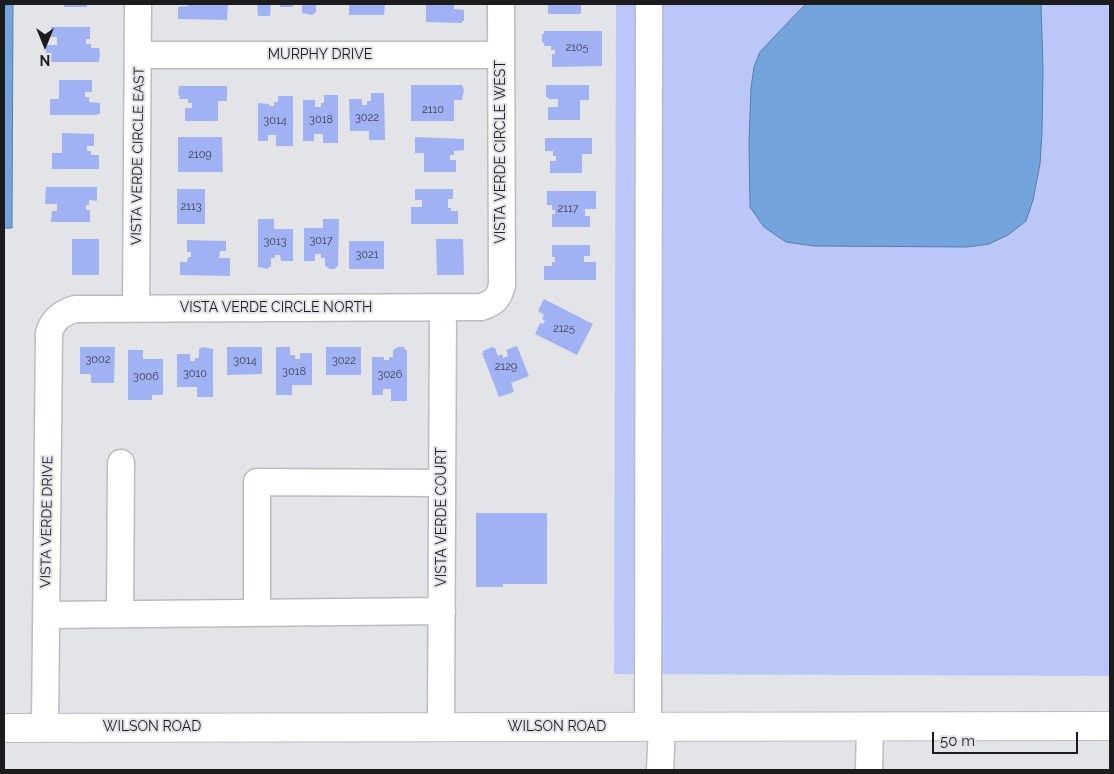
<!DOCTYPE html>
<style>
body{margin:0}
#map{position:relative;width:1114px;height:774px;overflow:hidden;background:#e3e4e8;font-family:Raleway,sans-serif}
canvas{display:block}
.frame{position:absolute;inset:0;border:5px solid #1c1c1e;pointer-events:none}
.north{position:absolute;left:20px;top:20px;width:50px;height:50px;-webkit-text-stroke:4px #e3e4e8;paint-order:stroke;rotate:180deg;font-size:14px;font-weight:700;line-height:20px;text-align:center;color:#1c1c1e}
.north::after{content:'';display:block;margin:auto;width:18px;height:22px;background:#1c1c1e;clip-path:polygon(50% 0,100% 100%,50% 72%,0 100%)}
.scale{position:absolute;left:932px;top:732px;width:146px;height:22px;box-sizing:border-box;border:2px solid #1c1c1e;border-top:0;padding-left:6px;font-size:15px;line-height:18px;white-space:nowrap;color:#1c1c1e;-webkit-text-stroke:4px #e3e4e8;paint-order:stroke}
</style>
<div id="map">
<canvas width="1114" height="774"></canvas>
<div class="frame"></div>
<div class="north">N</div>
<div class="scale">50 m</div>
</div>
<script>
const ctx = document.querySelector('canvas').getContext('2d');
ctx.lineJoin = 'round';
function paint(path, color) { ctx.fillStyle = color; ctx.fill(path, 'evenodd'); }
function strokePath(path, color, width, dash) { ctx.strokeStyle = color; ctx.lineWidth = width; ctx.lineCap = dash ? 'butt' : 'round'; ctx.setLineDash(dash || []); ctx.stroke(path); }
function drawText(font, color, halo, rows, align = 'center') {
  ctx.font = font + ' Raleway,sans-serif'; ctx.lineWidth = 4; ctx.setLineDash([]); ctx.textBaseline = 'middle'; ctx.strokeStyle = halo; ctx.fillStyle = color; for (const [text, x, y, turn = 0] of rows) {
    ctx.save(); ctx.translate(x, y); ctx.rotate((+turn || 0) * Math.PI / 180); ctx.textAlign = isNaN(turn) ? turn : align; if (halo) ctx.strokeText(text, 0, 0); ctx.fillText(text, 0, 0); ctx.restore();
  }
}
const green = new Path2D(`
 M 616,4 L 1110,4 L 1110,676 L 614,674 Z`);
const water = new Path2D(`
 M 4,4 L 13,4 L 12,228 L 4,228 Z
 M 806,4 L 1041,4 L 1043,69 L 1042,133 L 1040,164 L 1033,200 L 1026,221 L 1008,235 L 989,244 L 967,247 L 814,246 L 786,242 L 764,227 L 750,207 L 749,142 L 751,88 L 754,67 L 760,52 Z`);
const building = new Path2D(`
 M 64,4 L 87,4 L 87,7 L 64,7 Z
 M 188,4 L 228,4 L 227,20 L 178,19 L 178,7 L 188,6 Z
 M 257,4 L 271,4 L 270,16 L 258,16 Z
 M 280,4 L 293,4 L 293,7 L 280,7 Z
 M 302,4 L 316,4 L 316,12 L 312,15 L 302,13 Z
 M 349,4 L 385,4 L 384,15 L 349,15 Z
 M 426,4 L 454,5 L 454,9 L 464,10 L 464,21 L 462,21 L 462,23 L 426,22 Z
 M 548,4 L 581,4 L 581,14 L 548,14 Z
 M 51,27 L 90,27 L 90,39 L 86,39 L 86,44 L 91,44 L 91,48 L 99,48 L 100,53 L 99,62 L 46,62 L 46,45 L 57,45 L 57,37 L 51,37 Z
 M 544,31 L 602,31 L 602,66 L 552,67 L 552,54 L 555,54 L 555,50 L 551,50 L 551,46 L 544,46 L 544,43 L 542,42 L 542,35 L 544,33 Z
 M 59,80 L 92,80 L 92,92 L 85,92 L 85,97 L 89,97 L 89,102 L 100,103 L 100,114 L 97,114 L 97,115 L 50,115 L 50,99 L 59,99 Z
 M 411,85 L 462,85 L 464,90 L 462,100 L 454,100 L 454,121 L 411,121 Z
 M 546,85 L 589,85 L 589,100 L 580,100 L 580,120 L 548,120 L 548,107 L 558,107 L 558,99 L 548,99 L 548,97 L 546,97 Z
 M 179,86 L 227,86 L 227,101 L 218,101 L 218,121 L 185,121 L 185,108 L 192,108 L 192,103 L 188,103 L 188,99 L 179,99 L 180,96 L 178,95 Z
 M 371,93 L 384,93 L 385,140 L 369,140 L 369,131 L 350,131 L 349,99 L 362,99 L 362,105 L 367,105 L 367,101 L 371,101 Z
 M 324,95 L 338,95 L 338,143 L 323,143 L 323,134 L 314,134 L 314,141 L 303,141 L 303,100 L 315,100 L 315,107 L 321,107 L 321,103 L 324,103 Z
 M 278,96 L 293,96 L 293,146 L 276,146 L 276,135 L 268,135 L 268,141 L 258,141 L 258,103 L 269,104 L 269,106 L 274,106 L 274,102 L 278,102 Z
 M 62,133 L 94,134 L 94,146 L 87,146 L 87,151 L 91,151 L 91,155 L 99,155 L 99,169 L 52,169 L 52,153 L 62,153 Z
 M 178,137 L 222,137 L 223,172 L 178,172 Z
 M 415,137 L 464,139 L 464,150 L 454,151 L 454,155 L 450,155 L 450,160 L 456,160 L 456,172 L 424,172 L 424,153 L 415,153 Z
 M 545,138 L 592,138 L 592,154 L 582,154 L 582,173 L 550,173 L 550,161 L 556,161 L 556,156 L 553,156 L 553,151 L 545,151 Z
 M 46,187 L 97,187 L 97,201 L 89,200 L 89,205 L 86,205 L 86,210 L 90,210 L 90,222 L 51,222 L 52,211 L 57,211 L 57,204 L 45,204 Z
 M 177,189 L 205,189 L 205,224 L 177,224 Z
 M 415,189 L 453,189 L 453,199 L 448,199 L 448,208 L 451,208 L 451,211 L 458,211 L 458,224 L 411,224 L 411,207 L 422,207 L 422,200 L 415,200 Z
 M 547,191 L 596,191 L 596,209 L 585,209 L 585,216 L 590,216 L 590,227 L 552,227 L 552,214 L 555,214 L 555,210 L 552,210 L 552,205 L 547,205 Z
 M 258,219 L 274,219 L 274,229 L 293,229 L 293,261 L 281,261 L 280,255 L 275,255 L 275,258 L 271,258 L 271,266 L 267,269 L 258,267 Z
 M 323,219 L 339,219 L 338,266 L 334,269 L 330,269 L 325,266 L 325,258 L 321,258 L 321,254 L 315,254 L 315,261 L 304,261 L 304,228 L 323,228 Z
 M 72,239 L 99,239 L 99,275 L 72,275 Z
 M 436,239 L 463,239 L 464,275 L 437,275 Z
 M 187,240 L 226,241 L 226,251 L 220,251 L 219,258 L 230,258 L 230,276 L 180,275 L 180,262 L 187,262 L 188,257 L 191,257 L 191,252 L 187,252 Z
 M 349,241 L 384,241 L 384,269 L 349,269 Z
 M 552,245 L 590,245 L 590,256 L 584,256 L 584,262 L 596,262 L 596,280 L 544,280 L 544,266 L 552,266 L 552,262 L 555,262 L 555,257 L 552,257 Z
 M 544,299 L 593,324 L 577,355 L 535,334 L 540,323 L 543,324 L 545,320 L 542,319 L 544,315 L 538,311 Z
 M 517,346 L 529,376 L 511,383 L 514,392 L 499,397 L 482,353 L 484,353 L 483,351 L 492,347 L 495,348 L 498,356 L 502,354 L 503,358 L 508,356 L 506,350 Z
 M 80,347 L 115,347 L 114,383 L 91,383 L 91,374 L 80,374 Z
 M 203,347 L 213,349 L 213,397 L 197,397 L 197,387 L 177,387 L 177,354 L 190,354 L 190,361 L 195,361 L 195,358 L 199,358 L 199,349 Z
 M 227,347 L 262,347 L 262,374 L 227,375 Z
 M 276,347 L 290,347 L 290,355 L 295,355 L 295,359 L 300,359 L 300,353 L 312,353 L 312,385 L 292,385 L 292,395 L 276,395 Z
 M 326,347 L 361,347 L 361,375 L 326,375 Z
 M 398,347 L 404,347 L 405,350 L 407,350 L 407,401 L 391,401 L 391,389 L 383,389 L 383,395 L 372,395 L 372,357 L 384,357 L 384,360 L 389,360 L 389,357 L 393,357 L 393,350 Z
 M 128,350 L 143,350 L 143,359 L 163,359 L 163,395 L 152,395 L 152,400 L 128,400 Z
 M 476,513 L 547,513 L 547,584 L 503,584 L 503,587 L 476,587 Z`);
const minor = new Path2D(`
 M 139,55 L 501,55
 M 136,308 L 138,4
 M 257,613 L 257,482 L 442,483
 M 120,614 L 121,463
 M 46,615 L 442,611
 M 441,727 L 443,308
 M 648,727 L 649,4
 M 45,728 L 49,333 C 53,319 62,313 75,309 L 481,307 C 494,303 499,298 502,285 L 501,4
 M 660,770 L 662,727
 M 869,770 L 870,726`);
const major = new Path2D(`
 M 4,728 L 1110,726`);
const numberNames = [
 ["2105",577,48],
 ["2110",433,110],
 ["3022",367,118],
 ["3018",321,120],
 ["3014",275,121],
 ["2109",200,155],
 ["2113",191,207],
 ["2117",568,209],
 ["3017",321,241],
 ["3013",275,242],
 ["3021",367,255],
 ["2125",564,329],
 ["3002",98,360],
 ["3014",245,361],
 ["3022",344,361],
 ["2129",506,367],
 ["3018",294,372],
 ["3010",195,374],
 ["3026",390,375],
 ["3006",146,377]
];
const streetNames = [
 ["MURPHY DRIVE",320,55],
 ["VISTA VERDE CIRCLE WEST",501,152,-90],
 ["VISTA VERDE CIRCLE EAST",138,156,-89],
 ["VISTA VERDE CIRCLE NORTH",276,308],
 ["VISTA VERDE COURT",442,517,-90],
 ["VISTA VERDE DRIVE",47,522,-89],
 ["WILSON ROAD",152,727],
 ["WILSON ROAD",557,727]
];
paint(green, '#bac7f8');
paint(water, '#73a5dc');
strokePath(water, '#597ca3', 1);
paint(building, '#a0b2f3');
strokePath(minor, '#bbbcc0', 29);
strokePath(major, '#bbbcc0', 30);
strokePath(minor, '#fff', 26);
strokePath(major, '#fff', 28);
drawText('11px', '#3d4253', null, numberNames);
drawText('14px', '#1c1c1e', '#e3e4e8', streetNames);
</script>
